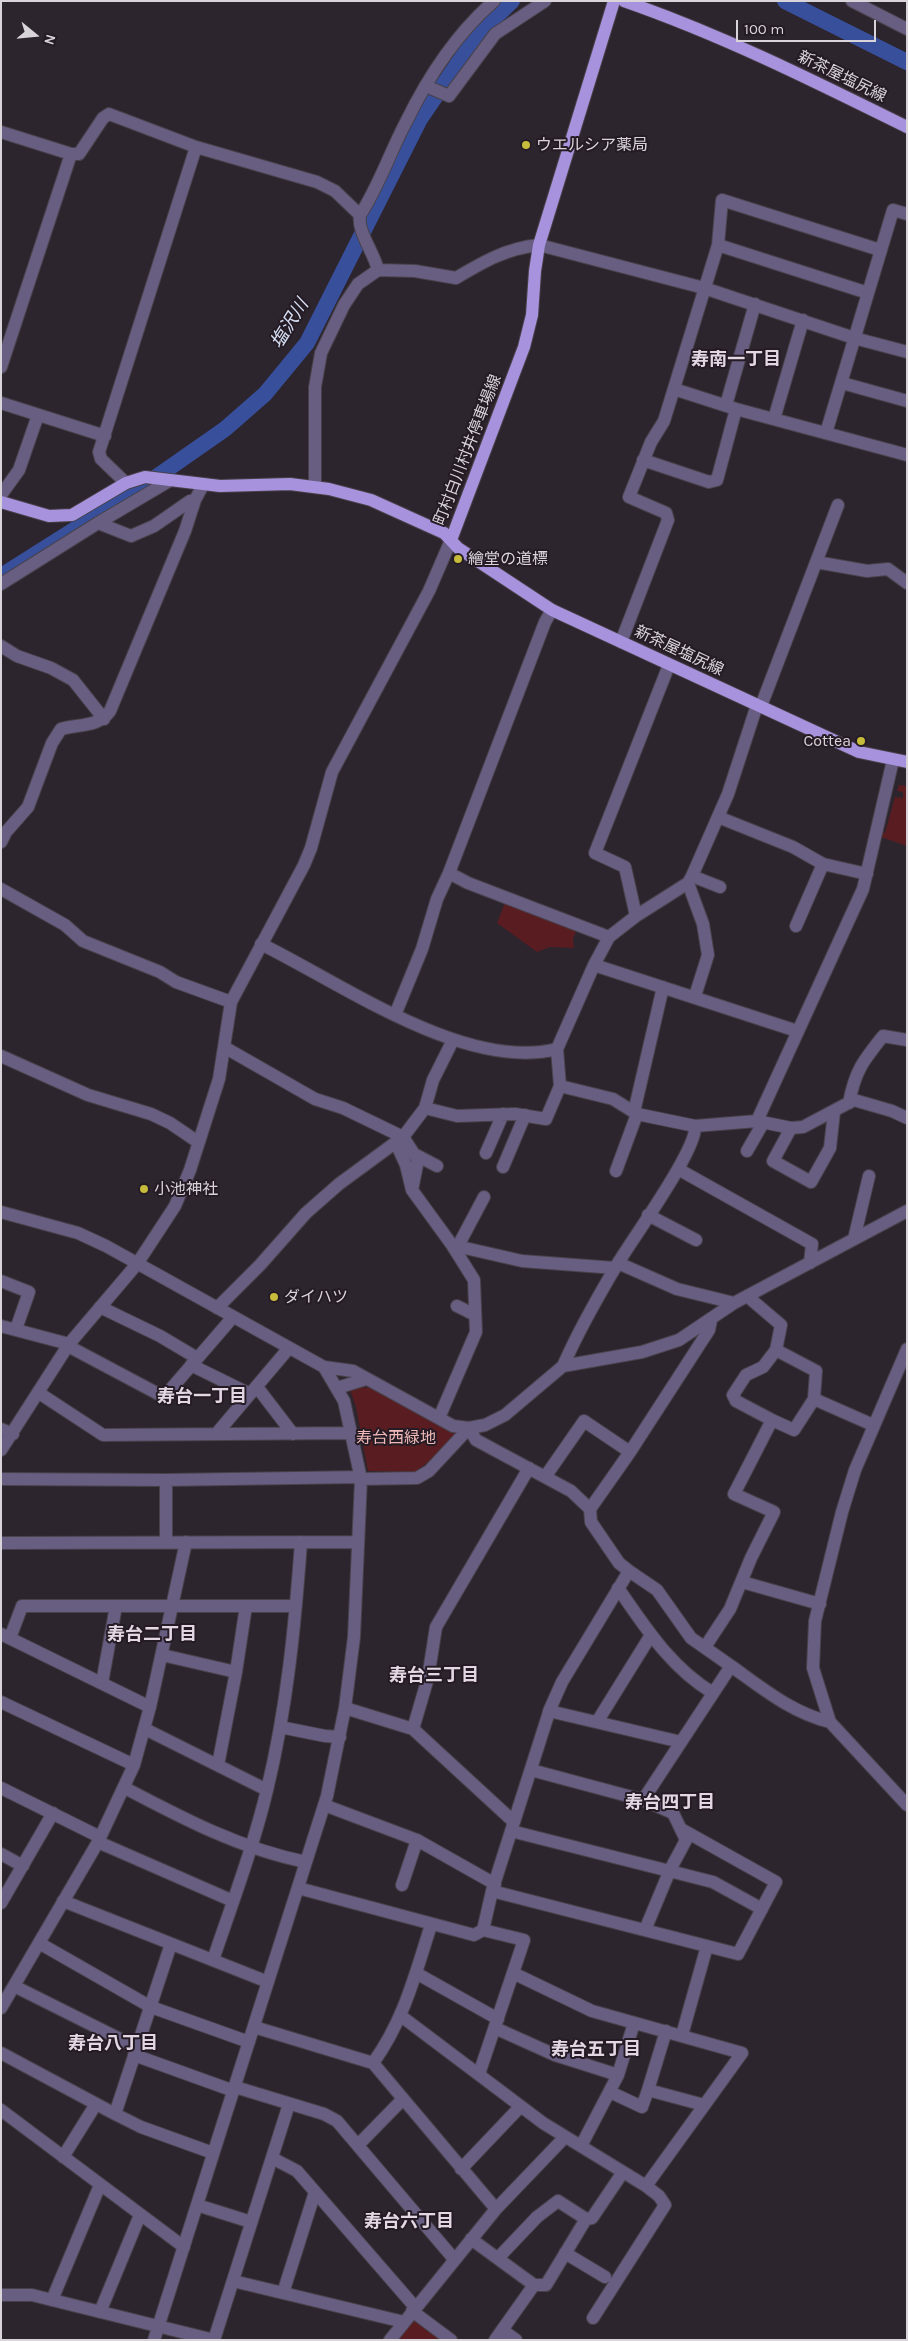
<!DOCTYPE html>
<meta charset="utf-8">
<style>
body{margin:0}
#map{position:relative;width:908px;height:2341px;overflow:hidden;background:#2d252e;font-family:Karla,sans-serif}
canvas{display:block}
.frame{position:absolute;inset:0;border:2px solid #d9d3da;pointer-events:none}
.north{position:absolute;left:10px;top:10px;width:50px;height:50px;-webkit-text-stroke:4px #241b24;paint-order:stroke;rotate:107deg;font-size:14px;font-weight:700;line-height:20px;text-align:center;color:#d9d3da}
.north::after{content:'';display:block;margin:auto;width:18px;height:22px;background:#d9d3da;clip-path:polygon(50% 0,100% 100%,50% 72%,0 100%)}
.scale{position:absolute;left:736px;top:20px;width:140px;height:22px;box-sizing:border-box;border:2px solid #d9d3da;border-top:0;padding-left:6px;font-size:15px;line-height:18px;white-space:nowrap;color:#d9d3da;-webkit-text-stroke:4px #241b24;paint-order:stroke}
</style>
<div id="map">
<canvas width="908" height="2341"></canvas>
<div class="frame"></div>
<div class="north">N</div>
<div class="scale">100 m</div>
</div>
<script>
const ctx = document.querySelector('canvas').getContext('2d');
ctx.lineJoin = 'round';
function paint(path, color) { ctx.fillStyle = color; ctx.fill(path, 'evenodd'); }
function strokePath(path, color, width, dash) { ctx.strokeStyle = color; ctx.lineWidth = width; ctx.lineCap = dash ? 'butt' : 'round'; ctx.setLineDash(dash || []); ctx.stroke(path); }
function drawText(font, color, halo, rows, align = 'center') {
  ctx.font = font + ' Karla,"Noto Sans JP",sans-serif'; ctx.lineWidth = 4; ctx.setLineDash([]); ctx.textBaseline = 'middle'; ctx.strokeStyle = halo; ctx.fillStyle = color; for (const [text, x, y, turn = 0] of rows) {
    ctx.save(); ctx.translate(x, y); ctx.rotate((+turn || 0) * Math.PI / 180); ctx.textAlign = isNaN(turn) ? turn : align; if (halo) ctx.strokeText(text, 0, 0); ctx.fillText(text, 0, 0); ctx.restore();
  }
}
const green = new Path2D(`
 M 899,785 L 907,786 L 907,846 L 878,836 L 880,832 L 885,833 L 895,797 L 903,798 L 903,792 L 897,791 Z
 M 506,900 L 578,927 L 573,939 L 574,948 L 550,947 L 537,952 L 497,923 Z
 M 359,1387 L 371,1388 L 456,1433 L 437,1455 L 415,1472 L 368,1471 L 356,1407 L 350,1390 Z
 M 414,2318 L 445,2340 L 397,2340 Z`);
const river = new Path2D(`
 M 785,1 L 907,62
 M 1,576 L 142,487 L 225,429 L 265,394 L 307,343 L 420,119 L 478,34 L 512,1`);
const minor = new Path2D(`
 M 852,1 L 907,29
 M 426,86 L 449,96 L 495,34 L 545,1
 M 1,132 L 71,154 L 79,154 L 103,118 L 109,114 L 196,147 L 317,182 L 335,191 L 360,215
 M 718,245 L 868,293
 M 378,270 C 374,252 357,232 360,215 C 379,186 390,152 406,122 C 428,77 456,34 494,1
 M 1,367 L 71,154
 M 842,383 L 907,401
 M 674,389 L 736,409 L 907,455
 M 1,403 L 105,436
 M 726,405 L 755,304
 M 774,419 L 803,320
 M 826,433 L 893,210 L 907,214
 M 643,460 L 709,482 L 717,480 L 736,409
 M 126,483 L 101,459 L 99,452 L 196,147
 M 315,487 L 315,387 L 321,353 L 344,305 L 358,284 L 378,270 L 415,271 L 456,278 C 483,262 507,248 539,245 L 704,288 L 854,338 L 907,352
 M 1,495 L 19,470 L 38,415
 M 98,523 L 131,536 L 154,526 L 190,501 L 195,500
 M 816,562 L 867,571 L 888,569 L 907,583
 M 1,584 L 98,523 L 169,481
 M 621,642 L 668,520 L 666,513 L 629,497 L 651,442 L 664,421 L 718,245 L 722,200 L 880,250
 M 1,646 L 17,656 L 51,668 L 73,680 L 104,719
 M 761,706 L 838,505
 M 718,817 L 793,847 L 823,864 L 867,874
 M 1,842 L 6,832 L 28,807 L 52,743 L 61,729 C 79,724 99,727 110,711 L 185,531 L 195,500 L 203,485
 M 449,873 L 468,883 L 609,937
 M 692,876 L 720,887
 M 688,883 L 703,924 L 708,955 L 695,996
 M 1,889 L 65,925 L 83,941 L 160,972 L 176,982 L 231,1002
 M 636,916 L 625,867 L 595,853 L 669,665
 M 796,926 L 823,864
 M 261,944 C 341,983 465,1072 557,1049
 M 594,965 L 797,1031
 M 395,1015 L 422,949 L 437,899 L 449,873 L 545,622 L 552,610
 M 224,1047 L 315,1099 L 343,1108 L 403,1137 L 418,1160 L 412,1190 L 452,1245 L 474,1280 L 476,1332 L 439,1418
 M 1,1056 L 88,1095 L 151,1114 L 170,1123 L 198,1142
 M 560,1086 L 613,1099 L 637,1114 L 695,1126 L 757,1121 L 791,1128 L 803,1127 L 854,1100 L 892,1111 L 907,1118
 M 849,1103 C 855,1071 863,1061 883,1036 L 907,1040
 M 425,1108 L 457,1116 L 515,1114 L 546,1119 L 560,1086 L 557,1049 L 594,965 L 609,937 L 636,916 L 688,883 L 692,876 L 728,794 L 757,705
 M 634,1112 L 663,987
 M 757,1121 L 863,889 L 893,760
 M 791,1128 L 773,1161 L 811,1182 L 830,1148 L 834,1112
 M 396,1143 L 406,1165 L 412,1190
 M 747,1151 L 763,1123
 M 486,1153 L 503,1114
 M 416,1155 L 437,1166
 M 503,1167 L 525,1115
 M 678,1169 L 812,1244 L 810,1263
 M 616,1171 L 637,1114
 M 1,1212 L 78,1233 L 106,1246 L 324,1367 L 353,1371 L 453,1426 L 469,1428 L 485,1425 L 505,1415 L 563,1366 L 642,1352 L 679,1340 L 734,1303 L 907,1211
 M 648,1215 L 696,1240
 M 854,1239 L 869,1176
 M 452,1245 L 522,1261 L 615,1268
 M 458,1246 L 484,1197
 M 618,1263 L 677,1289 L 734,1303
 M 1,1281 L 29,1292 L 16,1329
 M 457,1306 L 475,1315
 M 100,1307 L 160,1336 L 197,1358
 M 217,1308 L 260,1265 L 306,1213 L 339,1184 L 403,1137 L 425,1108 L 433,1080 L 453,1040
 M 1,1326 L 69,1344
 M 68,1346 L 164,1397 L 233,1317
 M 907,1349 L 855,1470 L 842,1512 L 815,1621 L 813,1668 L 830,1722 L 907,1805
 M 191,1365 L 250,1394
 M 563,1366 C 578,1332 596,1300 615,1268 C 630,1242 698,1149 695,1126
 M 257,1387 L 293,1434
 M 337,1388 L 366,1379
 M 39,1393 L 103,1435 L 351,1433
 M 814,1399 L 873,1425
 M 772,1420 L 736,1401 L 733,1395 L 746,1375 L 763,1367 L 776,1350
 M 469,1428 L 476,1440 L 571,1491 L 590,1509
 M 1,1429 L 13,1434
 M 217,1433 L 289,1348
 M 1,1450 L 69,1344 L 137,1264 L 175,1206 L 190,1170 L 219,1079 L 231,1002 L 304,865 L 311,848 L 332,772 L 429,591 L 451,540
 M 545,1477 L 584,1421 L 630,1452
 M 1,1479 L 166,1480 L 360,1477
 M 361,1479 L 417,1478 L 429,1471 L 469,1428
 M 166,1480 L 166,1542
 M 1,1543 L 358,1542
 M 629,1571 L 657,1590 L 691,1638 L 731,1666
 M 742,1582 L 820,1604
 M 618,1588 C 645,1627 671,1668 713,1693
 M 1,1634 L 150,1707
 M 10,1638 L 22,1606 L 296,1606
 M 705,1647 L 730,1609 L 751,1558 L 774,1512 L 734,1494 L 772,1420 L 794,1430 L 814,1399 L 816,1371 L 776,1350 L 781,1325 L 747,1296
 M 162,1655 L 236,1672
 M 102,1683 L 116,1606
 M 1,1702 L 134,1765
 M 345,1708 L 413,1729 L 428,1678 L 436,1627 L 529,1468
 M 549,1711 L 681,1742
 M 597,1722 L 651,1635
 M 280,1727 L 325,1736 L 340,1737
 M 145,1729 L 267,1790
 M 413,1729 L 514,1822
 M 218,1765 L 236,1672 L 246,1606
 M 531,1770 L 643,1800 L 673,1813 L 686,1840 L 670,1870 L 645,1930
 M 1,1788 L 100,1837
 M 125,1788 C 184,1819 241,1849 306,1862
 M 643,1800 L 731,1666 C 762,1688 792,1713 830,1722
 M 324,1805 L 417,1840 L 495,1884
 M 511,1831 L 713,1882 L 762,1909
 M 98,1842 L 233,1901
 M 1,1854 L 23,1866
 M 402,1885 L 417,1840
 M 298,1888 L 474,1935 L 483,1930 L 524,1940 L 479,2074
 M 492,1891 L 738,1954 L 776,1882 L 681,1829
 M 63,1901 L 268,1982
 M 1,1903 L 53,1813
 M 483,1930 L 492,1891 L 550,1709 L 562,1682 L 629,1571 L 619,1563 L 591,1522 L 590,1509 L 630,1452 L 709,1330 L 711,1320
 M 39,1943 L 151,2007 L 249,2042
 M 213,1960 C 232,1904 253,1848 267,1790 C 287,1708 295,1625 301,1542
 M 416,1973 L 498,2019
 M 513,1973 L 592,2011 L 742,2053 L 646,2186
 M 14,1986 L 136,2047
 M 1,2008 L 98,1842 L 134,1765 L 150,1707 L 186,1542
 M 401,2016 L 543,2123 L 646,2186 L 659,2196 L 665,2205 L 593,2318
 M 254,2027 L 373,2063 L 496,2209
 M 495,2028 L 555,2055 L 618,2075
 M 682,2035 L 707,1946
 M 1,2053 L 115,2114 L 171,1944
 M 134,2055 L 234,2091
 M 373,2063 C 404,2020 415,1975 431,1925
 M 235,2087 L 324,2114 L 337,2121 L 454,2259
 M 648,2090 L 666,2031
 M 610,2092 L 642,2107 L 648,2090 L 704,2105
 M 1,2110 L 184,2247
 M 115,2114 L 141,2127 L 213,2153
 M 358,2145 L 403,2099
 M 581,2146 L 618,2075 L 634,2023
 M 63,2157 L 96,2104
 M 272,2158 L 297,2171 L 415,2307
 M 461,2169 L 520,2107
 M 197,2205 L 251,2222
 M 471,2239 L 534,2285 L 546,2285 L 586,2219 L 592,2218 L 623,2172
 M 565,2253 L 605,2277
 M 498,2258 L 537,2217 L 558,2201 L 586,2219
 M 233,2281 L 404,2322
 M 283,2293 L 315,2192
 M 1,2295 L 32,2295 L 214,2340
 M 52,2300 L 100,2185
 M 412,2311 L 451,2340
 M 100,2312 L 140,2215
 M 502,2330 L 516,2340
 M 154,2340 L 327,1796 L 345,1708 L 354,1637 L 361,1479 L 344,1401 L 324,1367
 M 214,2340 L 289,2104
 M 390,2340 L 496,2209 L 565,2137
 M 495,2340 L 534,2285`);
const major = new Path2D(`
 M 624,1 C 722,35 814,81 907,127
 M 1,502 L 49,516 L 72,515 L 126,483 L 145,477 L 220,486 L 290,484 L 329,489 L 371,500 L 444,533 L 458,548 L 552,610 L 859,752 L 907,762
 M 451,540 L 524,347 L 532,315 L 535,271 L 539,245 L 614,1`);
const markers = [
 [526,145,5,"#c7bb3c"],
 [458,559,5,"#c7bb3c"],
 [861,741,5,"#c7bb3c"],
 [144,1189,5,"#c7bb3c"],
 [274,1297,5,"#c7bb3c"]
];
const streetNames = [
 ["新茶屋塩尻線",842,77,26],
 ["町村白川村井停車場線",468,450,-69],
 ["新茶屋塩尻線",679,651,25]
];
const poiNames = [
 ["ウエルシア薬局",536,145],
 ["繪堂の道標",468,559],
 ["Cottea",851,741,"right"],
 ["小池神社",154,1189],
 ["ダイハツ",284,1297]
];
const parkNames = [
 ["寿台西緑地",396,1438]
];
const waterNames = [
 ["塩沢川",290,324,-58]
];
const neighbourhoodNames = [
 ["寿南一丁目",736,360],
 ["寿台一丁目",202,1397],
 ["寿台二丁目",152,1635],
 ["寿台三丁目",434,1676],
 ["寿台四丁目",670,1803],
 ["寿台八丁目",113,2044],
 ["寿台五丁目",596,2050],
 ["寿台六丁目",409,2222]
];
paint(green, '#591d21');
strokePath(river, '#38509c', 16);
strokePath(minor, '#49414a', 14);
strokePath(major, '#49414a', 14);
strokePath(minor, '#675e82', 12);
strokePath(major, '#a793dd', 12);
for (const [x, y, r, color] of markers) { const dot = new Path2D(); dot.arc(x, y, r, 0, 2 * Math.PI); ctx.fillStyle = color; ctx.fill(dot); strokePath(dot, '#241b24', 2); }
drawText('16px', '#d9d3da', '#241b24', streetNames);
drawText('16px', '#d9d3da', '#241b24', poiNames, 'left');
drawText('16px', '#f0bab9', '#241b24', parkNames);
drawText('italic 18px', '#d7e0f6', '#241b24', waterNames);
drawText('bold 18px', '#e3d7e4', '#241b24', neighbourhoodNames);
</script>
